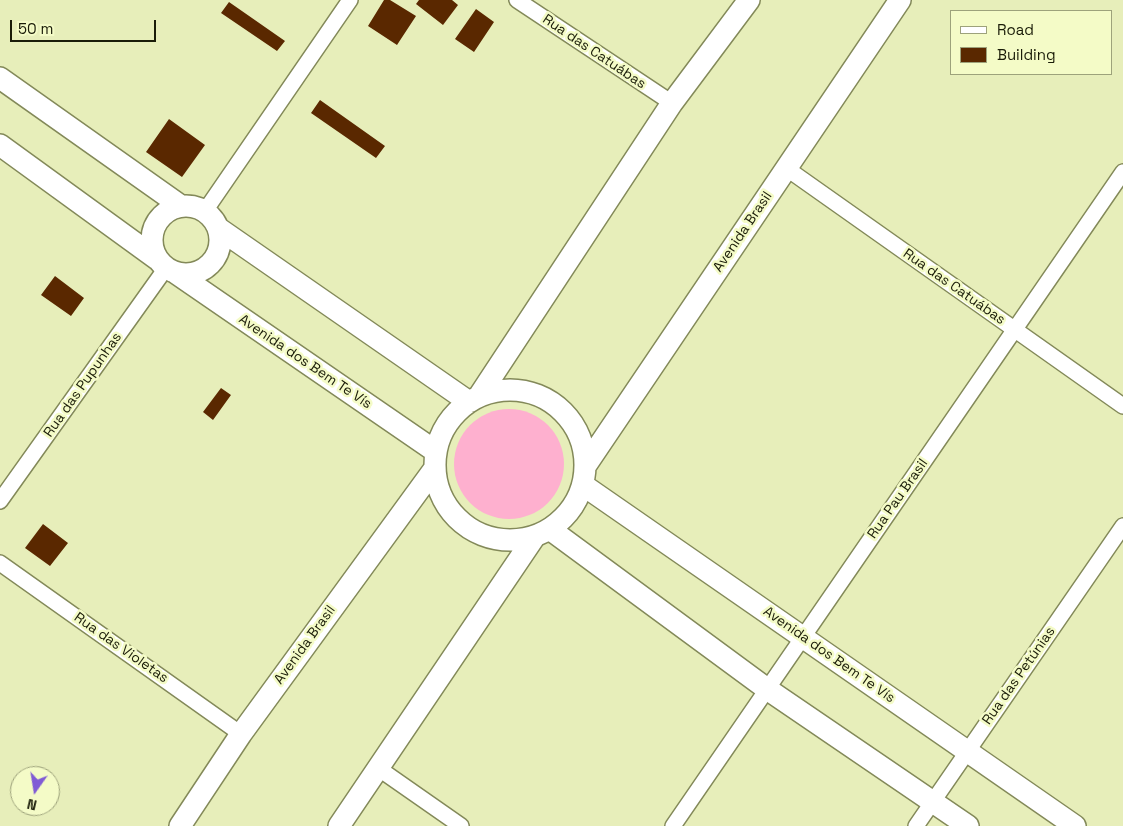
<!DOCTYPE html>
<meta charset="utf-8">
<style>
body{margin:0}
#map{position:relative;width:1123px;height:826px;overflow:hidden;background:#e7eeba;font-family:"Space Grotesk",sans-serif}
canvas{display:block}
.legend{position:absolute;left:950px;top:10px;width:162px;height:65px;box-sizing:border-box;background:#f4fbc7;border:1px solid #9da27b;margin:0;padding:6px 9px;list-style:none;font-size:15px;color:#1a1c08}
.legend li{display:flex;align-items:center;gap:10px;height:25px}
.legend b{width:25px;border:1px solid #9da27b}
.north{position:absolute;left:10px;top:766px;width:50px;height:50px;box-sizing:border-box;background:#f4fbc7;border:1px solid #9da27b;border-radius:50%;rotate:193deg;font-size:14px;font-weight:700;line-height:20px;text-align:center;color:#1a1c08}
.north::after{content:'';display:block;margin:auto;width:18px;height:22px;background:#805bd5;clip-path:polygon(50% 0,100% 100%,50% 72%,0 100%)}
.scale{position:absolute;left:10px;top:20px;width:146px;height:22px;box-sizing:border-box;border:2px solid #1a1c08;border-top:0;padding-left:6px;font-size:15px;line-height:18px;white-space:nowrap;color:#1a1c08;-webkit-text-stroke:4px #f4fbc7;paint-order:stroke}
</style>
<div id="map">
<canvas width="1123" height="826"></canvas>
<ul class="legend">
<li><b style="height:6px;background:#fff"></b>Road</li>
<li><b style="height:14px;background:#5a2800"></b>Building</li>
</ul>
<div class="north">N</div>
<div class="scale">50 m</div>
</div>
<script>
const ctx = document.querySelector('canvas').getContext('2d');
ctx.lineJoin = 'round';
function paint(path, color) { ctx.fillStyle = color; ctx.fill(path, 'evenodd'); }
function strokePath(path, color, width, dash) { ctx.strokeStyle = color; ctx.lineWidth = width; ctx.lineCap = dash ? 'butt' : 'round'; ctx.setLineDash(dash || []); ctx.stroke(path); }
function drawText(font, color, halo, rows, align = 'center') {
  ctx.font = font + ' "Space Grotesk",sans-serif'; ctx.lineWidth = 5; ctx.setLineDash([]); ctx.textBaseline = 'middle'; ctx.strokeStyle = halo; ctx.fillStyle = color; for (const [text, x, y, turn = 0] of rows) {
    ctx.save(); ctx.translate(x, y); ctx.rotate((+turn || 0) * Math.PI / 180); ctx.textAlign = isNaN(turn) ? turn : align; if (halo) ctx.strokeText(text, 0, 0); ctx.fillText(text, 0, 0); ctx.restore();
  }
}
const green = new Path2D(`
 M454 464a55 55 0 1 1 110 0a55 55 0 1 1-110 0Z`);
const building = new Path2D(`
 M 384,0 L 390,0 L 416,16 L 397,45 L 368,26 Z
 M 419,0 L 452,0 L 458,5 L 443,25 L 416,4 Z
 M 229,2 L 285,41 L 277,51 L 221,13 Z
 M 476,9 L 494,22 L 474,52 L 455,39 Z
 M 320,100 L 385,146 L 376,158 L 311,113 Z
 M 169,119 L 205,145 L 182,177 L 146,152 Z
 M 55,276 L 84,298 L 71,316 L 41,295 Z
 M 221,388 L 231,395 L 213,420 L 203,412 Z
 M 43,524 L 68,543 L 50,566 L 25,548 Z`);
const street = new Path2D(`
 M 517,0 L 672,103
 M 786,168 L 1123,406
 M 205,211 L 350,0
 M 0,501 L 166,268
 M 0,563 L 241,734
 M 378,768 L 461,826
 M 673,826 L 1123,172
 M 916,826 L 1123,526`);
const secondary = new Path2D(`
 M 0,78 L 181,206
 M 0,145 L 157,259
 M152 240a34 34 0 1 1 68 0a34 34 0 1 1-68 0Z
 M 218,228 L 469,402
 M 176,273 L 435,451
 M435 465a75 75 0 1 1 150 0a75 75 0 1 1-150 0Z
 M 479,396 L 672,103 L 749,0
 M 586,465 L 900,0
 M 583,485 L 1075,826
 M 551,530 L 767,689 L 968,826
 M 180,826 L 241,734 L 435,468
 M 339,826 L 535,536`);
const streetNames = [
 ["Rua das Catuábas",594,52,34],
 ["Avenida Brasil",743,232,-56],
 ["Rua das Catuábas",954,287,35],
 ["Avenida dos Bem Te Vís",305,362,34],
 ["Rua das Pupunhas",83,385,-55],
 ["Rua Pau Brasil",898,499,-55],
 ["Avenida Brasil",305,645,-54],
 ["Rua das Violetas",121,648,35],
 ["Avenida dos Bem Te Vís",829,655,35],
 ["Rua das Petúnias",1019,676,-55]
];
paint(green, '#feb0cf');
paint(building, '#5a2800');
strokePath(street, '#838959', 18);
strokePath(secondary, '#838959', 24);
strokePath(street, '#fff', 15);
strokePath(secondary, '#fff', 21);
drawText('14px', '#1a1c08', '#f4fbc7', streetNames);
</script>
